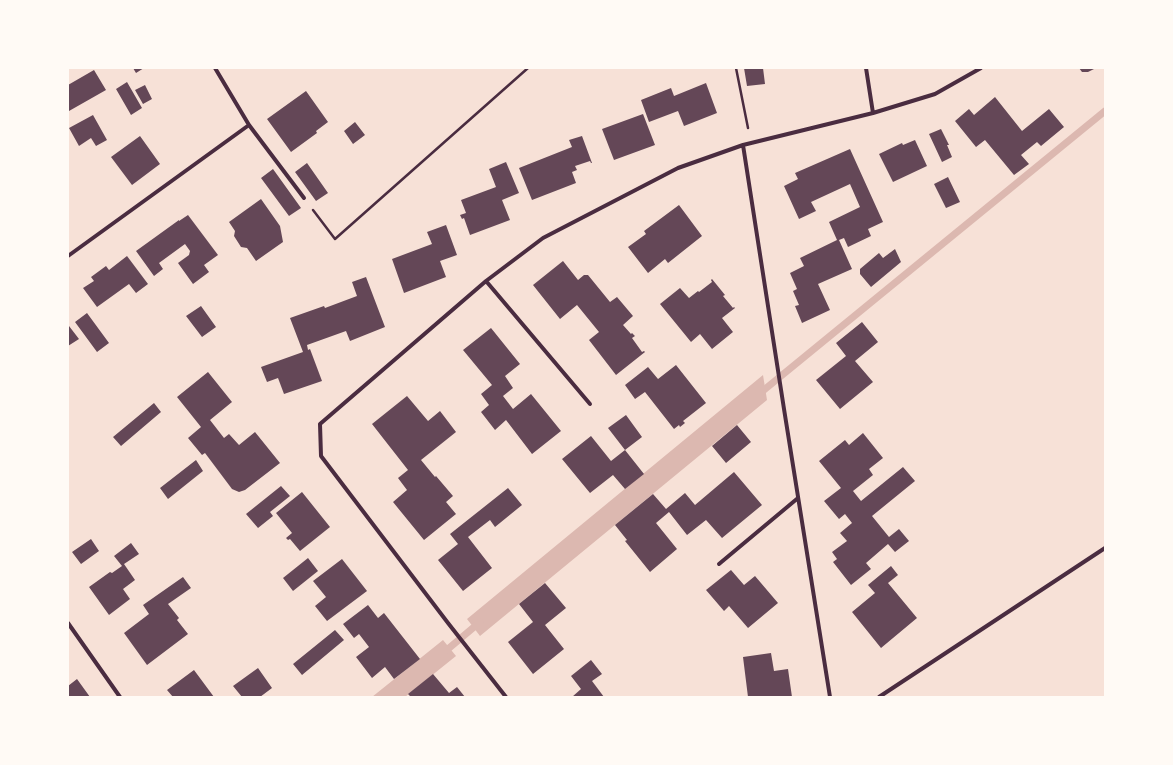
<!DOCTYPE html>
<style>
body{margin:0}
#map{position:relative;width:1173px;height:765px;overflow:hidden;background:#f7e1d7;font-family:Jost,sans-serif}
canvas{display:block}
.frame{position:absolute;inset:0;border:69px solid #fffaf5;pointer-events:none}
</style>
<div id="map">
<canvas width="1173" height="765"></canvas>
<div class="frame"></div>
</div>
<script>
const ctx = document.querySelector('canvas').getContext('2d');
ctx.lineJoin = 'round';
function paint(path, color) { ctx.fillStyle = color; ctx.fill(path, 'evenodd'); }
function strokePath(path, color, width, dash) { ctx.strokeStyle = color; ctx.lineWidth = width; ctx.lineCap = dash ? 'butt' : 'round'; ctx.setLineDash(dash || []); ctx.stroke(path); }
const water = new Path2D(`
 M 763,375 L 767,400 L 480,636 L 467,619 Z
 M 443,640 L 456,656 L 405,697 L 372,697 Z`);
const stream = new Path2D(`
 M 759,394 L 1105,111
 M 442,654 L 480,622`);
const building = new Path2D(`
 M 133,68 L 144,68 L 136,73 Z
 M 744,68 L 763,68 L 765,84 L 747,86 Z
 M 1079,68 L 1096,68 L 1088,72 L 1082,72 Z
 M 94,70 L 106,90 L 69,111 L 68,109 L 68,85 Z
 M 127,82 L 142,108 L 131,115 L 116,89 Z
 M 706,83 L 717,113 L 684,126 L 678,111 L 649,122 L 641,100 L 671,88 L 674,96 Z
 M 145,85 L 152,99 L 143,104 L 135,90 Z
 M 306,91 L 328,122 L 316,131 L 317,133 L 291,152 L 267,119 Z
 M 995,97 L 1022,131 L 1049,109 L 1064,127 L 1041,146 L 1037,142 L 1021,155 L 1029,164 L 1014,175 L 985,140 L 976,147 L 955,121 L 969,109 L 974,115 Z
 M 643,114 L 655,145 L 614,160 L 602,129 Z
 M 93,115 L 107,140 L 96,146 L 91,138 L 79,146 L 69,128 Z
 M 355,122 L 365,135 L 353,144 L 344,131 Z
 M 941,129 L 949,145 L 947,145 L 952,157 L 942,162 L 929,134 Z
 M 140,136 L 160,164 L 132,185 L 111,157 Z
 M 582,136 L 592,163 L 591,163 L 590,161 L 575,166 L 577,170 L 572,172 L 576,183 L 532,200 L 519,168 L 572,147 L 569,140 Z
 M 915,140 L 927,166 L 893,182 L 879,154 L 902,143 L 903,145 Z
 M 850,149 L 883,222 L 868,229 L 871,236 L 848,247 L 844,238 L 839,240 L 852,269 L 818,284 L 830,310 L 802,323 L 795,306 L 799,305 L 793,291 L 797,289 L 790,273 L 804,266 L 800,258 L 837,240 L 829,222 L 860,207 L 850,184 L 811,202 L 816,211 L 799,219 L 784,186 L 798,179 L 795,173 Z
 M 506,162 L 519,193 L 502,200 L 510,220 L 470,235 L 464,218 L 462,219 L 460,215 L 466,213 L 461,200 L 496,187 L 489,169 Z
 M 307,163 L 328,193 L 316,201 L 295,172 Z
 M 273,169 L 301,208 L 289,216 L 261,178 Z
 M 948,177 L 960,202 L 946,208 L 934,184 Z
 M 261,199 L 280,226 L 283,242 L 256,261 L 247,248 L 241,247 L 234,236 L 235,231 L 229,222 Z
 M 679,205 L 702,236 L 668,263 L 665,259 L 648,273 L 628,247 L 646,234 L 644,231 Z
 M 188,215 L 218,255 L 204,265 L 209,272 L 193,284 L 178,263 L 189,255 L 190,251 L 185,244 L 159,263 L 163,269 L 154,276 L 136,251 L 179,220 L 179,221 Z
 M 446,225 L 457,255 L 440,261 L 446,277 L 404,293 L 392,259 L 432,244 L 427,232 Z
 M 895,249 L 901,262 L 871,287 L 860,274 L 860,269 L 879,253 L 883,258 Z
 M 127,256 L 148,284 L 136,293 L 129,284 L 97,307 L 83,288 L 94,281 L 91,277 L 106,266 L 109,270 Z
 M 563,261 L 578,280 L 584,275 L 588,275 L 610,302 L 617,297 L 633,316 L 623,325 L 631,334 L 632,333 L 635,336 L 632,338 L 642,352 L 644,351 L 645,352 L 616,375 L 589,340 L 599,332 L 577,305 L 560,319 L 533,285 Z
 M 366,277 L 385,327 L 350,341 L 346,331 L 307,345 L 308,350 L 310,349 L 322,381 L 284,394 L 278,378 L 267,382 L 261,367 L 303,352 L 290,318 L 324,306 L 325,308 L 357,296 L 352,282 Z
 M 712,279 L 725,295 L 723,296 L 733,308 L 734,307 L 735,308 L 722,318 L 733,332 L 712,349 L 700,334 L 691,342 L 660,304 L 680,288 L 689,298 L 698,291 L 699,292 L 712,282 L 711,280 Z
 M 201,306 L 216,327 L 202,337 L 186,316 Z
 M 87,313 L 109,343 L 97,352 L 75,322 Z
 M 862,322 L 878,342 L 855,361 L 873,382 L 840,409 L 816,380 L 846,356 L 836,343 Z
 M 69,326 L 79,339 L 68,346 L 68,327 Z
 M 491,328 L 520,364 L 505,376 L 513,388 L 503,396 L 513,409 L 531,394 L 561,431 L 532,454 L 506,420 L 495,430 L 481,412 L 489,405 L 481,394 L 492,385 L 463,350 Z
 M 676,365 L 706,403 L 683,421 L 685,423 L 680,427 L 679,425 L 674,429 L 645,392 L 635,399 L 625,385 L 648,367 L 658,379 Z
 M 208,372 L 232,402 L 210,420 L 224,438 L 229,434 L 239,445 L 255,432 L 280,463 L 245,490 L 239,492 L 232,489 L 205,453 L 202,455 L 188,438 L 201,427 L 177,397 Z
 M 407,396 L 428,421 L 440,411 L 456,432 L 421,460 L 435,477 L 436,476 L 453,496 L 446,502 L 456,514 L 424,540 L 393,502 L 407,490 L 398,478 L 408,470 L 372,424 Z
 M 154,403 L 161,412 L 121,446 L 113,437 Z
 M 626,415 L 642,437 L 625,450 L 608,428 Z
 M 737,425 L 751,442 L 726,463 L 712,446 Z
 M 863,433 L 883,458 L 869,469 L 873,475 L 853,491 L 861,501 L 903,467 L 915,481 L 872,516 L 889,537 L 899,529 L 909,541 L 895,552 L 888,544 L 866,563 L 871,569 L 851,585 L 833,562 L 837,559 L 832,552 L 847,541 L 840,533 L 852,523 L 845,514 L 839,519 L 824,501 L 841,488 L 819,461 L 845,440 L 849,445 Z
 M 591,436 L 611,461 L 625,450 L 644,474 L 625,489 L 613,475 L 590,493 L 562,459 Z
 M 196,460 L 203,471 L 168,499 L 160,488 Z
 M 734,472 L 762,505 L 722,538 L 706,520 L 687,535 L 669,512 L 656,523 L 677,549 L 650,572 L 625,541 L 627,540 L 615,525 L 653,494 L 666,509 L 685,493 L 695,505 Z
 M 281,486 L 290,496 L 270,512 L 273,516 L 258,528 L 246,514 Z
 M 508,488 L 522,505 L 495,527 L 490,520 L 468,537 L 492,568 L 463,591 L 438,560 L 458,544 L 450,534 Z
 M 302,492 L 330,527 L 300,551 L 290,539 L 288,540 L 286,538 L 292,533 L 276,513 Z
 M 91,539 L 99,551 L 81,564 L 72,552 Z
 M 131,543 L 139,554 L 124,564 L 135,580 L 123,589 L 130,599 L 109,615 L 89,587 L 110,572 L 112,573 L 122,566 L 114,556 Z
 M 308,558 L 318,571 L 293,591 L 283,578 Z
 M 342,559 L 367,591 L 327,621 L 315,606 L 326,597 L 313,581 Z
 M 891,566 L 898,575 L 888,583 L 917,618 L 881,648 L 852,612 L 875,593 L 868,585 Z
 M 731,570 L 744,585 L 755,576 L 778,603 L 748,628 L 729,606 L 724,611 L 706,590 Z
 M 183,577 L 191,588 L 168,604 L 179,618 L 177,620 L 188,634 L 147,665 L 124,633 L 149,614 L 143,605 Z
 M 545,583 L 566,608 L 545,625 L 564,649 L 533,674 L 508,642 L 533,622 L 519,604 Z
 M 368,605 L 378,618 L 384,613 L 420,659 L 394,679 L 385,667 L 372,678 L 356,657 L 369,647 L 359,634 L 354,638 L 343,624 Z
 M 335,630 L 344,640 L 302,675 L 293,664 Z
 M 771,653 L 774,671 L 788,669 L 792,697 L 748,697 L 743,657 Z
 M 591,660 L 602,674 L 592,681 L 604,697 L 572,697 L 581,689 L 571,676 Z
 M 258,668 L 272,688 L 260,697 L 242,697 L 233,686 Z
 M 194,670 L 214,697 L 173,697 L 167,690 Z
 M 433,674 L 449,693 L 457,687 L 465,697 L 411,697 L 408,694 Z
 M 77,679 L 90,697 L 68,697 L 68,686 Z`);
const path = new Path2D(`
 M 736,68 L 748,128
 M 313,210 L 335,239 L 528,68`);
const minor = new Path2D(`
 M 866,68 L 873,113
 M 249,125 L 304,198
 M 743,145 L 784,409 L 830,697
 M 68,256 L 249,125 L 215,68
 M 486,281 L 590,404
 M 719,564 L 798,498
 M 68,623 L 120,697
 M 506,697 L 448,623 L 321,456 L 320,424 L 486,281 L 543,238 L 678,168 L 743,145 L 873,113 L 935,94 L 981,68
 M 879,697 L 1105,548`);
paint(water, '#dcb8b0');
strokePath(stream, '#dcb8b0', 7);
paint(building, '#644757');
strokePath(path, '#4a2c40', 2.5);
strokePath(minor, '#4a2c40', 4);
</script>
